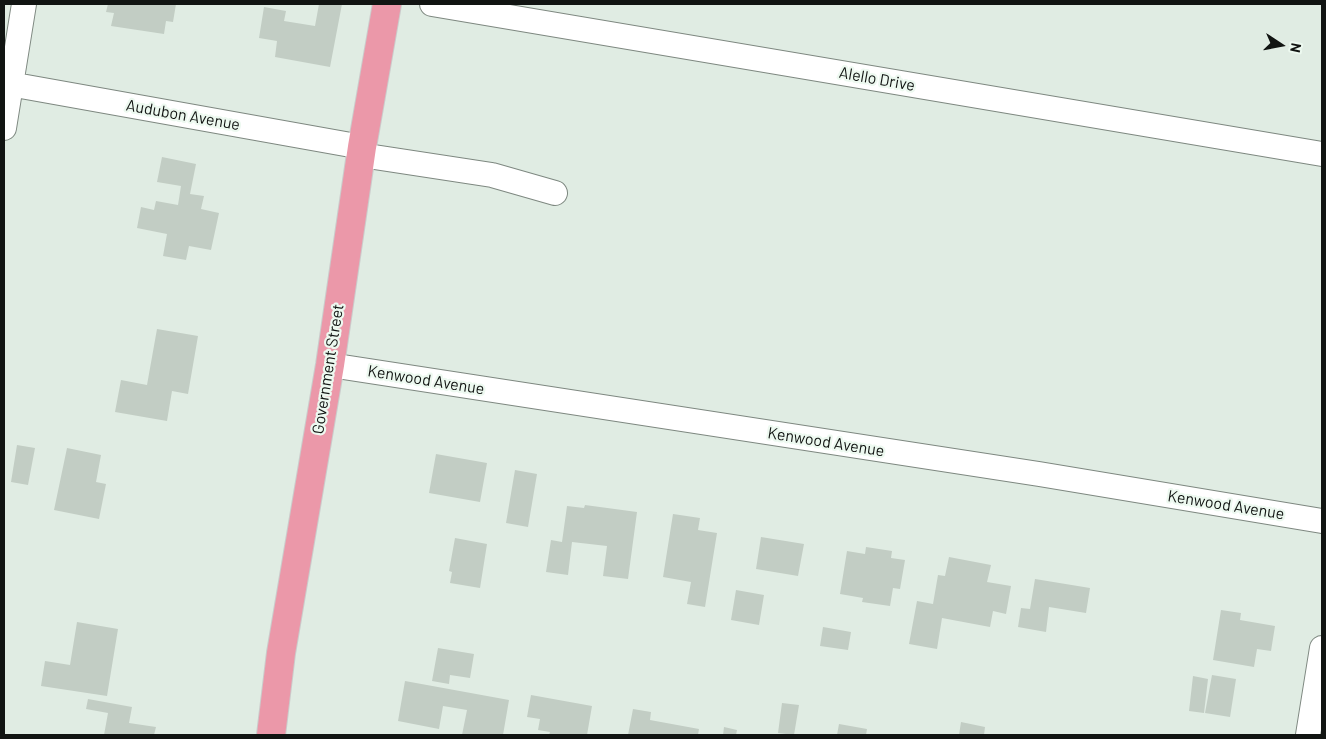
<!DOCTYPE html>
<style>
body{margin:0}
#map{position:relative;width:1326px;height:739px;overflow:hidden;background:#e0ece3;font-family:Barlow,sans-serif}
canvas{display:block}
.frame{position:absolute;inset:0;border:5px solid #111412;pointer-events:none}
.north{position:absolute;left:1256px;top:20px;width:50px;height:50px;-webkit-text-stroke:4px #edf9f0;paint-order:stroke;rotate:101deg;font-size:14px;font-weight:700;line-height:20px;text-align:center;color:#111412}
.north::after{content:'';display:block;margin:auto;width:18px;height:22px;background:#111412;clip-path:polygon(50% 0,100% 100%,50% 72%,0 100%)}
</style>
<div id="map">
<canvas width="1326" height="739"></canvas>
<div class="frame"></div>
<div class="north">N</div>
</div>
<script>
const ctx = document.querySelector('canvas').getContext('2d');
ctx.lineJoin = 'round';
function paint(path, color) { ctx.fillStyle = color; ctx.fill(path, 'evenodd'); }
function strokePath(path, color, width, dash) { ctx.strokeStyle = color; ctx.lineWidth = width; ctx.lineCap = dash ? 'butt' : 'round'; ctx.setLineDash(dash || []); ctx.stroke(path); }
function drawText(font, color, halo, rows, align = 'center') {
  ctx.font = font + ' Barlow,sans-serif'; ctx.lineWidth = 4.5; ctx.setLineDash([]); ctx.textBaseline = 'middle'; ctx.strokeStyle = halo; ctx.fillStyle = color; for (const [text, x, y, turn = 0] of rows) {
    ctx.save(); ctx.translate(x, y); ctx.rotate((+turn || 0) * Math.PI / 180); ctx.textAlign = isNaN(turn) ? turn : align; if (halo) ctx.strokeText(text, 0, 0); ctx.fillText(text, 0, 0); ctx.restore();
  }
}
const building = new Path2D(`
 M 108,4 L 176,4 L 173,22 L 166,21 L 164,34 L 111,26 L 114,13 L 106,12 Z
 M 319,4 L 342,4 L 330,67 L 275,57 L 277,41 L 259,38 L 264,7 L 286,11 L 284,21 L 315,26 Z
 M 162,157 L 196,164 L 190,194 L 204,196 L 201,209 L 219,213 L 211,250 L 189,246 L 186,260 L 163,256 L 167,234 L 137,228 L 141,207 L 154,210 L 156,201 L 178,205 L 181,186 L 157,182 Z
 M 157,329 L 198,336 L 188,394 L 172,391 L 167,421 L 115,412 L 121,380 L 147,385 Z
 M 17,445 L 35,448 L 28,485 L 11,482 Z
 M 67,448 L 101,455 L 96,482 L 106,484 L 99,519 L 54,510 Z
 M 436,454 L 487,463 L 480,502 L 429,493 Z
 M 515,470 L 537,474 L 528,527 L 506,523 Z
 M 585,505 L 637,512 L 628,579 L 603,576 L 607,546 L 572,542 L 568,575 L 546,572 L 551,540 L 562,542 L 567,506 L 584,508 Z
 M 673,514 L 700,518 L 698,530 L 717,533 L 705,607 L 687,604 L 691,582 L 663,577 Z
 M 761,537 L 804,544 L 798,576 L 756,569 Z
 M 455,538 L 487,544 L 480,588 L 450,583 L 452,572 L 449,571 Z
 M 866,547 L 892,551 L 891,558 L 905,560 L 900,589 L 893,588 L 890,606 L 862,602 L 863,598 L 840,594 L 847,551 L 865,554 Z
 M 949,557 L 991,565 L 987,582 L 1011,586 L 1006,614 L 993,611 L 990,627 L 942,618 L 937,649 L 909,644 L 917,601 L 933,604 L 938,575 L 945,576 Z
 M 1035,579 L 1090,588 L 1086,613 L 1049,607 L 1046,632 L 1018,627 L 1021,608 L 1030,609 Z
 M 736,590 L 764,595 L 759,625 L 731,620 Z
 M 1221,610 L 1241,613 L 1240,620 L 1275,626 L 1271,651 L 1257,649 L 1254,667 L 1213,660 Z
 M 77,622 L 118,629 L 107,696 L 41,686 L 45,661 L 70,665 Z
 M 823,627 L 851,632 L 848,650 L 820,646 Z
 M 438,648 L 474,654 L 470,678 L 450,675 L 449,684 L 432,681 Z
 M 1212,675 L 1236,679 L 1230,717 L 1205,713 Z
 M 1193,676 L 1208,679 L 1204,713 L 1189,711 Z
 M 405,681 L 509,700 L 503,735 L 462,735 L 467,710 L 443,706 L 439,729 L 398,721 Z
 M 531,695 L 592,706 L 587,735 L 549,735 L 550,732 L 538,730 L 540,719 L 527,717 Z
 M 88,699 L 132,707 L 129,723 L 156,727 L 154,735 L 104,735 L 108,713 L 86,709 Z
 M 782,703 L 799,705 L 794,735 L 778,733 Z
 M 633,709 L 651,712 L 650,720 L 699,729 L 698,735 L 628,735 Z
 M 961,722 L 985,727 L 984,735 L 959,735 Z
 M 839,724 L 867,729 L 866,735 L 837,735 Z
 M 724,727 L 737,730 L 736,735 L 723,735 Z`);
const minor = new Path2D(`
 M 432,4 L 1322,154
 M 4,83 L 362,147
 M 4,128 L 24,4
 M 361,155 L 492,175 L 555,193
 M 330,365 L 1039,474 L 1322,521
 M 1308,735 L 1322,648`);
const major = new Path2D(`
 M 271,735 L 281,653 L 330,365 L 362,147 L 387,4`);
const streetNames = [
 ["Alello Drive",877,79,10],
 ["Audubon Avenue",183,115,10],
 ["Government Street",328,369,-81],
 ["Kenwood Avenue",426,380,9],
 ["Kenwood Avenue",826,442,9],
 ["Kenwood Avenue",1226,505,9]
];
paint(building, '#c2cdc4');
strokePath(minor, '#7e8880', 26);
strokePath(major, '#cbcbcb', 30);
strokePath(minor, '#fff', 24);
strokePath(major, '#eb98a9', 28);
drawText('16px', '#111412', '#edf9f0', streetNames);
</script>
